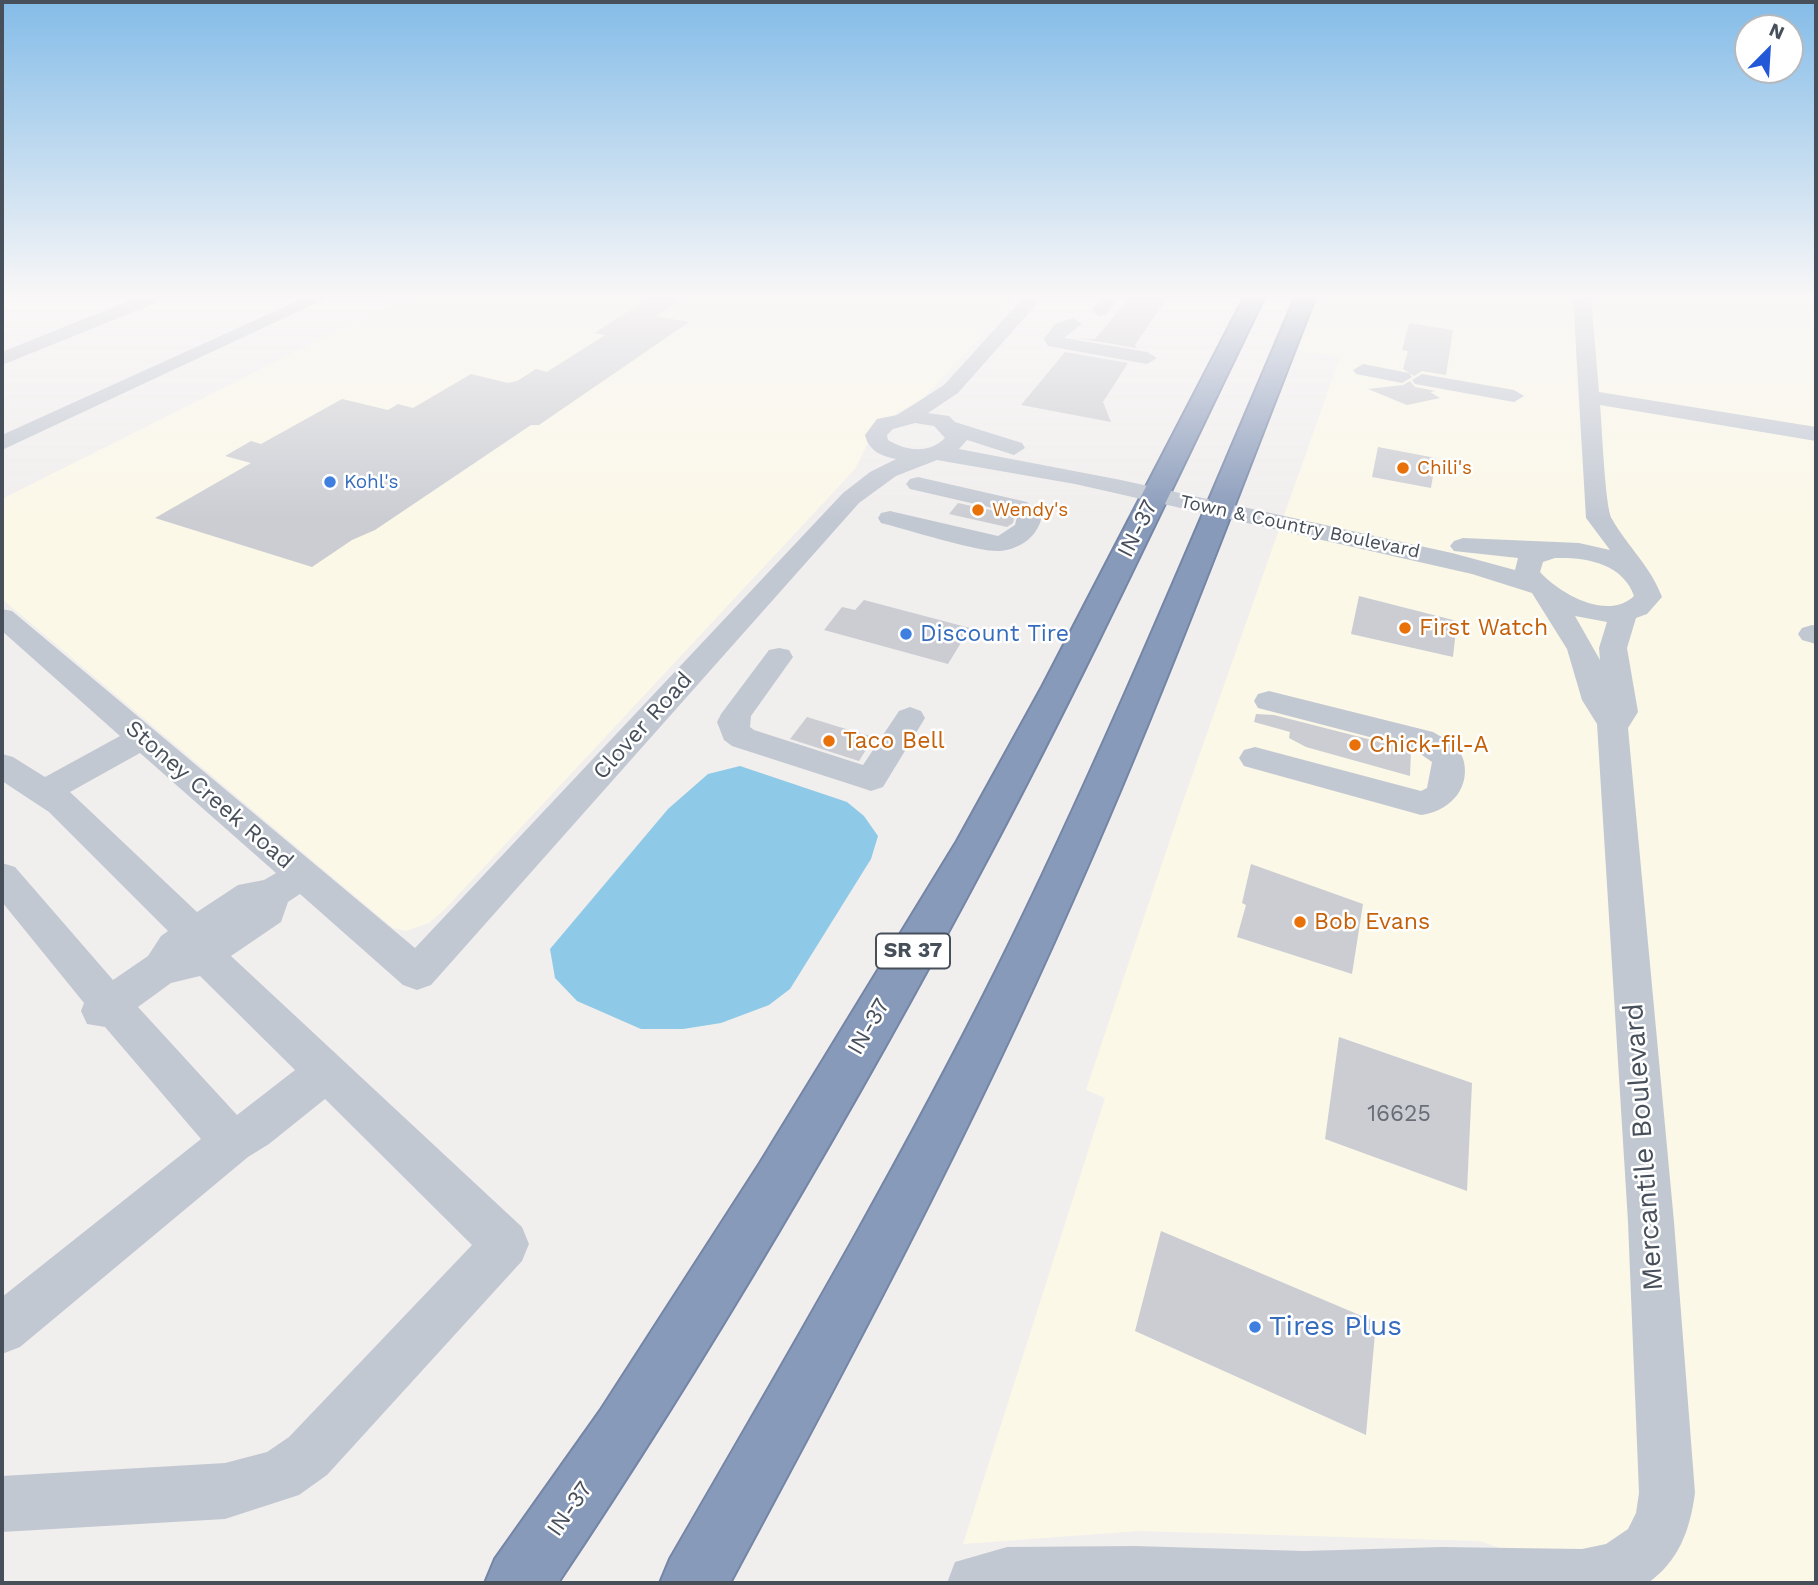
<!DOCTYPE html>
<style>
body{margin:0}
#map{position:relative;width:1818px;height:1585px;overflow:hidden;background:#f1eeee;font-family:"Work Sans",sans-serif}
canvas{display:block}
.frame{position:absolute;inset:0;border:4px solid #474f5a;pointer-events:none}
.north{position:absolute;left:1734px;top:14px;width:70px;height:70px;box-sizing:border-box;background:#fff;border:2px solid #b5b9bd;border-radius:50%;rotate:24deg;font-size:19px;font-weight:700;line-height:28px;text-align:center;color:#474f5a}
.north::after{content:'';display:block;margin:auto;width:24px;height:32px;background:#2359d6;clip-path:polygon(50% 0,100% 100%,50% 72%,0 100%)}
</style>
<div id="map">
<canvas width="1818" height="1585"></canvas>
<div class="frame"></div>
<div class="north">N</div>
</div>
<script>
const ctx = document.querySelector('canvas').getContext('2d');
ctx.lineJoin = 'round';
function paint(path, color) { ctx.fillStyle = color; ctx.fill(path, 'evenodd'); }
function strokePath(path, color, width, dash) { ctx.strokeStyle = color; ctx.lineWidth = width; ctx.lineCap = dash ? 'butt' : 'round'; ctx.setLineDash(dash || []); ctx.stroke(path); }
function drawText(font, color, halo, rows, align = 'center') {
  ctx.font = font + ' "Work Sans",sans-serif'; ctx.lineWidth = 5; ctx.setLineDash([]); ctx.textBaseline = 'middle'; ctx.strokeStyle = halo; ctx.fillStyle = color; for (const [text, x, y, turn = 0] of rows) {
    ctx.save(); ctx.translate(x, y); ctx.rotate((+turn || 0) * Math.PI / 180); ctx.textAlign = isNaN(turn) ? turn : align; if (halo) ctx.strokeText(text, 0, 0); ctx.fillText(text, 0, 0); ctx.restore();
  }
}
const commercial = new Path2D(`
 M 402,298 L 1016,298 L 922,400 L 898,412 L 868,436 L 868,443 L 855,469 L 444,910 L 429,923 L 406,931 L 393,928 L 2,599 L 2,499 Z
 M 1316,298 L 1816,298 L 1816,1583 L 1599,1583 L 1480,1541 L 1139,1531 L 963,1544 L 1105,1098 L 1086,1090 L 1181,807 L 1340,357 L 1295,349 Z`);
const water = new Path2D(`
 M 740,766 L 847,802 L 864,816 L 878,836 L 871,859 L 790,989 L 769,1005 L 721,1023 L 683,1029 L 641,1029 L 577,1001 L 555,978 L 550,949 L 668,809 L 708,774 Z`);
const building = new Path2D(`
 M 649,298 L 683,298 L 656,316 L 689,322 L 539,425 L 531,425 L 375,530 L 352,540 L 312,567 L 155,518 L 251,463 L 225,456 L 251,441 L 261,444 L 342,399 L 388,410 L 398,404 L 413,408 L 471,374 L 508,383 L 517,381 L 536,369 L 547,372 L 605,335 L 594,333 Z
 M 1129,298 L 1167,298 L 1135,345 L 1137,348 L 1077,338 L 1095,339 Z
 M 1409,323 L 1453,330 L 1446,375 L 1422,371 L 1414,376 L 1403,369 L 1408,351 L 1402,350 Z
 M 1065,352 L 1128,363 L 1103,402 L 1111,422 L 1021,405 Z
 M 1410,381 L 1415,387 L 1436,391 L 1430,392 L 1440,398 L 1407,405 L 1368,389 L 1403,385 Z
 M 1378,447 L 1436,458 L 1431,488 L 1372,477 Z
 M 958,503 L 1009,514 L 1014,518 L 1013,523 L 1007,527 L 949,514 Z
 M 1359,596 L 1457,621 L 1453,657 L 1351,634 Z
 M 864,600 L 970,628 L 948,664 L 824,630 L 842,607 L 855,610 Z
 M 1256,714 L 1274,715 L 1411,750 L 1410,776 L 1306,747 L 1289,738 L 1290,732 L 1254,722 Z
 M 807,717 L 836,726 L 874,737 L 859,761 L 790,739 Z
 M 1251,864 L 1363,904 L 1352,974 L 1237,937 L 1246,905 L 1242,903 Z
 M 1339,1037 L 1472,1083 L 1467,1191 L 1325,1139 Z
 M 1161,1231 L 1376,1322 L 1366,1435 L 1135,1331 Z`);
const minor = new Path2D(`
 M 136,298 L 161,298 L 158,302 L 2,365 L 2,352 Z
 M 304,298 L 327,298 L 2,450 L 2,435 Z
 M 1023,298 L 1042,298 L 958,393 L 928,413 L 949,416 L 955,422 L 1022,443 L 1025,448 L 1014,455 L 967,440 L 959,449 L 1121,480 L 1452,553 L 1515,570 L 1518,558 L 1454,551 L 1450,546 L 1454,541 L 1463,538 L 1579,543 L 1610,550 L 1586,518 L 1573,298 L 1591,298 L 1599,392 L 1816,427 L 1816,441 L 1600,405 C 1602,424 1605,508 1612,519 C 1628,547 1651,567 1662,597 L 1647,614 L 1636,618 L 1627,648 L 1638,712 L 1628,728 L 1674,1222 L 1695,1493 C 1690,1530 1679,1561 1648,1583 L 947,1583 L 955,1562 L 1007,1547 L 1134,1546 L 1304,1551 L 1441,1547 L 1582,1549 L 1606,1544 L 1628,1529 L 1636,1513 L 1639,1493 L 1628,1222 L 1597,724 L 1582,700 L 1567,649 L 1532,593 L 1472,574 L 1075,484 L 937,460 L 896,476 L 859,503 L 431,985 L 417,990 L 403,985 L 300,894 L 288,902 L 281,922 L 231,956 L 522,1227 L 529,1244 L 522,1261 L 327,1475 L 299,1495 L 225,1519 L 2,1532 L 2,1476 L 225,1463 L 267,1452 L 289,1437 L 472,1245 L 325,1099 L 269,1144 L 248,1157 L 20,1347 L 2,1354 L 2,1297 L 201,1139 L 105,1027 L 87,1024 L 81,1011 L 84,1003 L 2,902 L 2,863 L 15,867 L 113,980 L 148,956 L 161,936 L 168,931 L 49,812 L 2,781 L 2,754 L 13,757 L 45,777 L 120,736 L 2,631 L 2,609 L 12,611 L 415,948 L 843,493 L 870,472 L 896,459 C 881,456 869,451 865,435 L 877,419 L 897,415 L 944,385 ZM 915,423 L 934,426 L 945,438 C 929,454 906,451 888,440 L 887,435 L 893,429 ZM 1555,558 C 1585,557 1623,563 1634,596 C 1608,621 1560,594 1540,572 L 1543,562 ZM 1575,616 L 1607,622 L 1599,648 L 1600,660 ZM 140,753 L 276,873 L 264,880 L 238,885 L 197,912 L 70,792 ZM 200,976 L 295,1070 L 237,1115 L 138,1007 L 171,983 Z
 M 1100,298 L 1111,298 L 1115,302 L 1106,315 L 1100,316 L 1091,311 Z
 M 1073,318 L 1082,324 L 1064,338 L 1147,352 L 1157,358 L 1147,364 L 1048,346 L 1044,339 L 1055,324 Z
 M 1363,364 L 1409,373 L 1412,377 L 1402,383 L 1356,374 L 1353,370 Z
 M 1422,374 L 1514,390 L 1524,396 L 1514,402 L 1415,384 L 1412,380 Z
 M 918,477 L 1027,502 L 1042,514 C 1040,535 1021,549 1000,551 C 981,553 905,529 881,523 L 878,518 L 881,513 L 890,511 L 998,536 L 1015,525 L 1017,517 L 1010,512 L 910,489 L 906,484 L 910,479 Z
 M 1812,625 L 1816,626 L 1816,644 L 1802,640 L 1798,634 L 1802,628 Z
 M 779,648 L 789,650 L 793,657 L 751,716 L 750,727 L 754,730 L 863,765 L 899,711 L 910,707 L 921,711 L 925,718 L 883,787 L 871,791 L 859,787 L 732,746 L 724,740 L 717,722 L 721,714 L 769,650 Z
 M 1269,691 L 1433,732 C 1445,739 1461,747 1464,762 C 1470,791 1447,812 1421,815 L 1244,766 L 1239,758 L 1244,750 L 1255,747 L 1421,791 L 1427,788 L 1432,762 L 1412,748 L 1258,708 L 1254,701 L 1258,694 Z`);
const highway = new Path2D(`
 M 1244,298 L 1264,298 C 1174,484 1087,671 990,854 C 858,1103 715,1348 558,1583 L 485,1583 L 495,1559 L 600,1411 L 760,1163 L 957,841 L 1042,687 Z
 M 1295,298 L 1315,298 C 1236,501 1160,705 1071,904 C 969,1136 850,1360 730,1583 L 660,1583 L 670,1559 C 782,1365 896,1171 996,971 C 1105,751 1198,524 1295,298 Z`);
const markers = [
 [1403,468,7,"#e8710a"],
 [330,482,7,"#3f7fe0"],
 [978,510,7,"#e8710a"],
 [1405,628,7,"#e8710a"],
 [906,634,7,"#3f7fe0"],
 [829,741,7,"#e8710a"],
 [1355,745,7,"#e8710a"],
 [1300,922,7,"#e8710a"],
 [1255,1327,7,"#3f7fe0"]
];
const farFoodnames = [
 ["Chili's",1417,468],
 ["Wendy's",992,510]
];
const farShopnames = [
 ["Kohl's",344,482]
];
const farStreetnames = [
 ["Town & Country Boulevard",1300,527,12]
];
const shields = [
 [913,951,74]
];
const shieldNames = [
 ["SR 37",913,951]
];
const streetNames = [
 ["IN-37",1138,529,-63],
 ["Clover Road",643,726,-48],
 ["Stoney Creek Road",209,795,41],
 ["IN-37",869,1027,-60],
 ["IN-37",570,1509,-55]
];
const foodNames = [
 ["First Watch",1419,628],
 ["Taco Bell",843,741],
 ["Chick-fil-A",1369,745],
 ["Bob Evans",1314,922]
];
const shopNames = [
 ["Discount Tire",920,634]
];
const nearNumbernames = [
 ["16625",1399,1114]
];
const nearStreetnames = [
 ["Mercantile Boulevard",1644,1147,-94]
];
const nearShopnames = [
 ["Tires Plus",1269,1327]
];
paint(commercial, '#fbf8e8');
paint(water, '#8ec9e7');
paint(building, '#cbcdd3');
strokePath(highway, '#7485a6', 4);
paint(minor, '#c2c8d2');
paint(highway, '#889aba');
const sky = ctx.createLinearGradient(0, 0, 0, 520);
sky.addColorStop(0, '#84bce8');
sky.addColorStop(0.57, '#f9f7f7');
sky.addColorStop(1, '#f9f7f700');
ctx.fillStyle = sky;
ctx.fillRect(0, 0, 1818, 520);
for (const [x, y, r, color] of markers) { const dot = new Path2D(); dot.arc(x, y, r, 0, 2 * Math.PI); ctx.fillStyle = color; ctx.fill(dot); strokePath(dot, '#fff', 2.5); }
drawText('19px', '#c56008', '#fff', farFoodnames, 'left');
drawText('19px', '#366cbe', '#fff', farShopnames, 'left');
drawText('19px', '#474f5a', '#fff', farStreetnames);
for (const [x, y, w] of shields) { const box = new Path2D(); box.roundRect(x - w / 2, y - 17.5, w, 35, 5); ctx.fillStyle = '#fff'; ctx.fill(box); strokePath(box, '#474f5a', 2); }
drawText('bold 21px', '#474f5a', null, shieldNames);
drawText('23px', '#474f5a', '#fff', streetNames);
drawText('23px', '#c56008', '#fff', foodNames, 'left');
drawText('23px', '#366cbe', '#fff', shopNames, 'left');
drawText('23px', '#686e78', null, nearNumbernames);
drawText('28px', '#474f5a', '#fff', nearStreetnames);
drawText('28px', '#366cbe', '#fff', nearShopnames, 'left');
</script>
